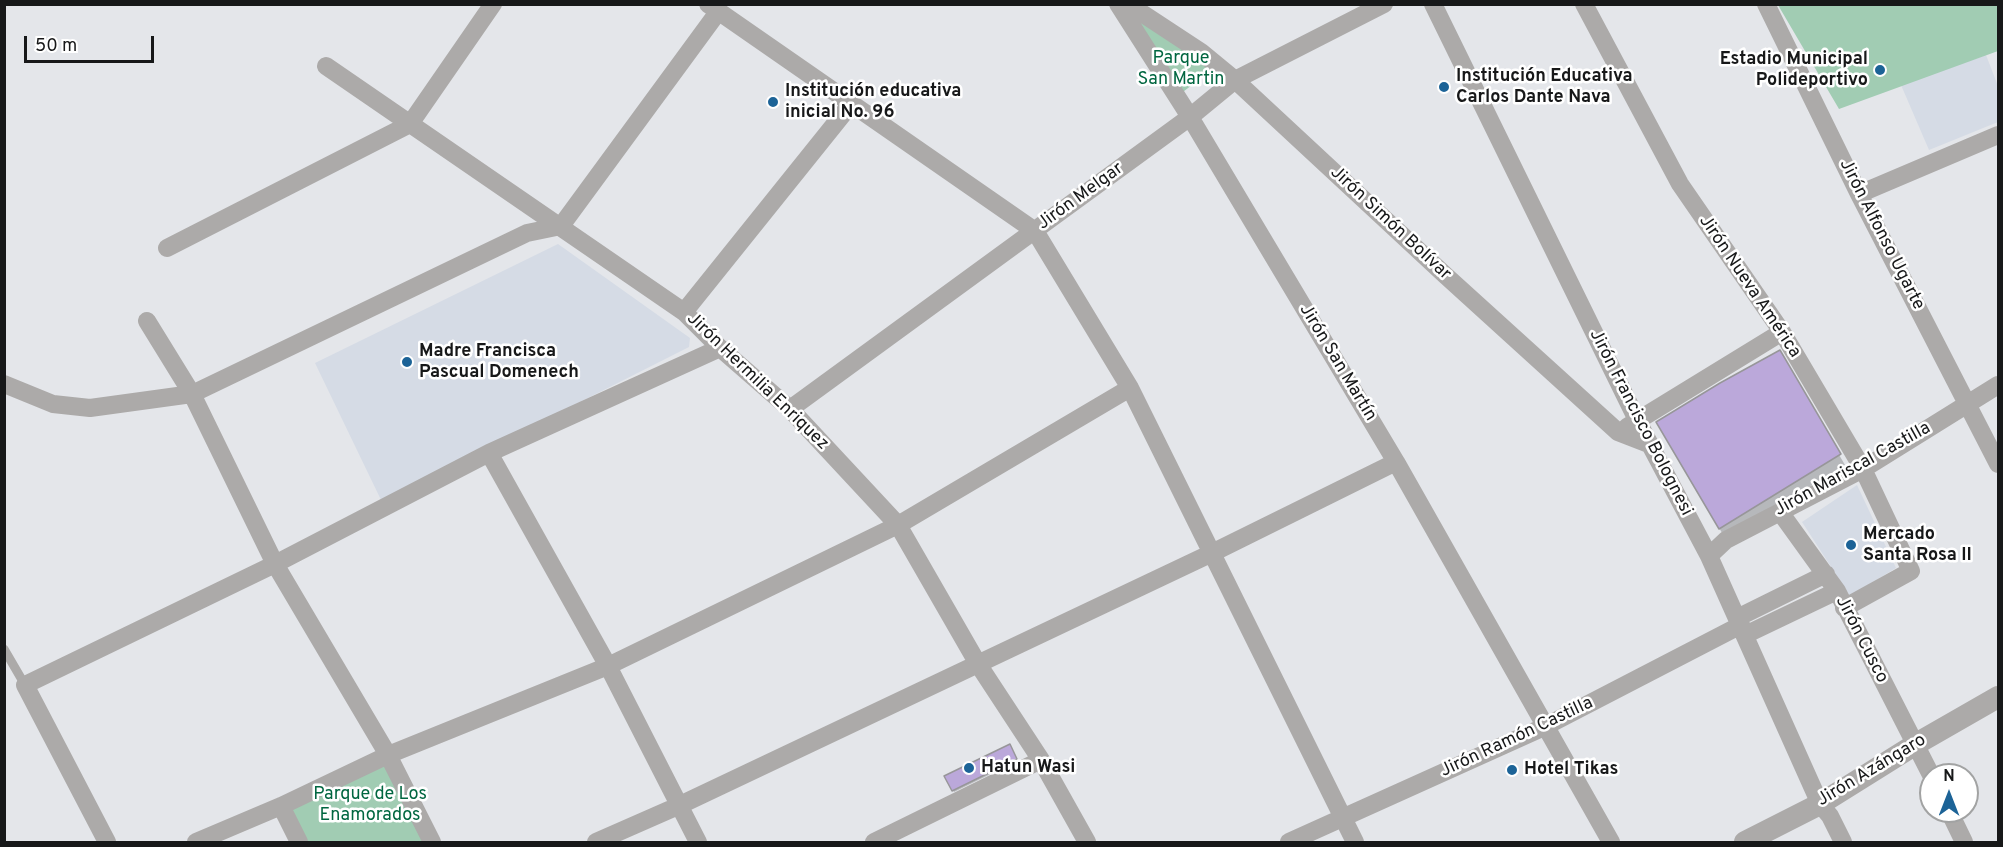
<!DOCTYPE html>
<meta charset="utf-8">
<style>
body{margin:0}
#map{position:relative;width:2003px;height:847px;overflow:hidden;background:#e4e6ea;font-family:Overpass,sans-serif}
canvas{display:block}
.frame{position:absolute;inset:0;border:6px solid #171819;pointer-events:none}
.north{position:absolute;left:1919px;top:763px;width:60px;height:60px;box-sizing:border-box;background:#fff;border:2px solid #a2a3a3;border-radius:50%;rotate:0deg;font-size:16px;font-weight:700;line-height:24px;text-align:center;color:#171819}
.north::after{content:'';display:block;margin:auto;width:21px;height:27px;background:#1c6397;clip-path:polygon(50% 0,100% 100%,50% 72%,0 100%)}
.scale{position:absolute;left:24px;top:36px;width:130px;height:27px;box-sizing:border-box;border:3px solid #171819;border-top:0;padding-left:8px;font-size:18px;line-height:21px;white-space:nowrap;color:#171819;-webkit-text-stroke:4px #fff;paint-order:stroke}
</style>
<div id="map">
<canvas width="2003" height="847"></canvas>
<div class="frame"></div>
<div class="north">N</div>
<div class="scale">50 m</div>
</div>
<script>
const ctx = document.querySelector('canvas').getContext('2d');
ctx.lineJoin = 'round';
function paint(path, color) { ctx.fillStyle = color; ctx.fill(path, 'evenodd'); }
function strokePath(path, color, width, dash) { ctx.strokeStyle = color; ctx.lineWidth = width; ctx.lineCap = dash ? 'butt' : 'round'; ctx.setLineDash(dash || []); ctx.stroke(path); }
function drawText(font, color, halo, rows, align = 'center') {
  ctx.font = font + ' Overpass,sans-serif'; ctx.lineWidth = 5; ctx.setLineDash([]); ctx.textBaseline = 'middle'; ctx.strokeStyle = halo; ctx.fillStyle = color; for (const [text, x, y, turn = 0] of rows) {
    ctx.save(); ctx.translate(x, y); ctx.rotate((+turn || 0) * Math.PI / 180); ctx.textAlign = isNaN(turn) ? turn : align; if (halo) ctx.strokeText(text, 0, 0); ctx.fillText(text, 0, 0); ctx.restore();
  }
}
const built = new Path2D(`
 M 1986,55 L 1998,86 L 1998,122 L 1929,150 L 1901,85 Z
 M 558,244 L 690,338 L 689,347 L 382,502 L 315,363 Z
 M 1857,485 L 1896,568 L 1850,596 L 1802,522 Z`);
const green = new Path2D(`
 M 1122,5 L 1213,69 L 1175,98 Z
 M 1778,5 L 1998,5 L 1998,51 L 1839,109 Z
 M 388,755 L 429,842 L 304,842 L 288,809 Z`);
const shadow = new Path2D(`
 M 1779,352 L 1845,465 L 1725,538 L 1658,423 Z
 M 1009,746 L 1017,761 L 954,792 L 946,777 Z`);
const building = new Path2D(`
 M 1780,350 L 1841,454 L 1719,529 L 1656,422 L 1720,383 Z
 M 1010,744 L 1017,759 L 952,791 L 944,776 Z`);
const service = new Path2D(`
 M 4,649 L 25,685`);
const minor = new Path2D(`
 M 708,4 L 1035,231 L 1130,388 L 1355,842
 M 1118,4 L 1190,117 L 1396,462 L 1611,842
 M 1128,4 L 1201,52 L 1235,80 L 1445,275 L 1618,432 L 1649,444
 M 1433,4 L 1637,420 L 1709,556 L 1820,804 L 1830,816 L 1843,842
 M 1584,4 L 1680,184 L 1782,332 L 1863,469 L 1911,571 L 1844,608
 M 1766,4 L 1859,194 L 1998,464
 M 326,66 L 684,312 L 720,348 L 790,409 L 898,525 L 978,664 L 1041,760 L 1087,842
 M 1859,194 L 1998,135
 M 167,248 L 410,124 L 493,4
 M 684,312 L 851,104
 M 147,321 L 192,394 L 275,564 L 388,755 L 432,842
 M 4,384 L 53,404 L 90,408 L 192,394 L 527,233 L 561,226 L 718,12
 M 790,409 L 1190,117 L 1235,80 L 1384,4
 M 1627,427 L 1782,332
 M 489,453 L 608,666 L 698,842
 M 1780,512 L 1837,591 L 1931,775
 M 1709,556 L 1726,540 L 1863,469 L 1998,385
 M 1737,618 L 1826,574
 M 1745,635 L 1837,591
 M 281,806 L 299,842
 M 1949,811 L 1964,842
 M 107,842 L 25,685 L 275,564 L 489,453 L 720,348
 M 196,842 L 281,806 L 388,755 L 608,666 L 898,525 L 1130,388
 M 596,842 L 678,806 L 1212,553 L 1396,462
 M 874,842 L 1041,760
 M 1289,842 L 1544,727 L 1741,625`);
const tertiary = new Path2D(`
 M 1745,842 L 1820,804 L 1916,744 L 1998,697`);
const markers = [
 [1880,70,6,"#1c6397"],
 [1444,87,6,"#1c6397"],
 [773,102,6,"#1c6397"],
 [407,362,6,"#1c6397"],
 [1851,545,6,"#1c6397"],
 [969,768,6,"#1c6397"],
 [1512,770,6,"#1c6397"]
];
const parkNames = [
 ["Parque",1181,59],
 ["San Martin",1181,80],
 ["Parque de Los",370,795],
 ["Enamorados",370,816]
];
const poiNames = [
 ["Estadio Municipal",1868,60,"right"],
 ["Polideportivo",1868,81,"right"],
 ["Institución Educativa",1456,77],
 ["Carlos Dante Nava",1456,98],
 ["Institución educativa",785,92],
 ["inicial No. 96",785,113],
 ["Madre Francisca",419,352],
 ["Pascual Domenech",419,373],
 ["Mercado",1863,535],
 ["Santa Rosa II",1863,556],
 ["Hatun Wasi",981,768],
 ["Hotel Tikas",1524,770]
];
const streetNames = [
 ["Jirón Melgar",1081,197,-36],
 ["Jirón Simón Bolívar",1390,224,43],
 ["Jirón Alfonso Ugarte",1881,235,63],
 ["Jirón Nueva América",1749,287,56],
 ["Jirón San Martín",1337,363,59],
 ["Jirón Hermilia Enriquez",757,382,44],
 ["Jirón Francisco Bolognesi",1640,423,63],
 ["Jirón Mariscal Castilla",1853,470,-29],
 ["Jirón Cusco",1861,640,63],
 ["Jirón Ramón Castilla",1517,738,-25],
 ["Jirón Azángaro",1872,771,-31]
];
paint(built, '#d5dbe5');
paint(green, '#a1ccb3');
paint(shadow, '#0003');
paint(building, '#bba8da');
strokePath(building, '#979699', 1.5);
strokePath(service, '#acaaa9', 9);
strokePath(minor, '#acaaa9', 18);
strokePath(tertiary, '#acaaa9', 22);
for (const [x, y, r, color] of markers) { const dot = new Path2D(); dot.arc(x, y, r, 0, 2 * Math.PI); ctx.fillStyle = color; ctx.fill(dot); strokePath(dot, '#fff', 2); }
drawText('18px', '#006640', '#fff', parkNames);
drawText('bold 18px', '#171819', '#fff', poiNames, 'left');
drawText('18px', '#171819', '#fff', streetNames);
</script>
